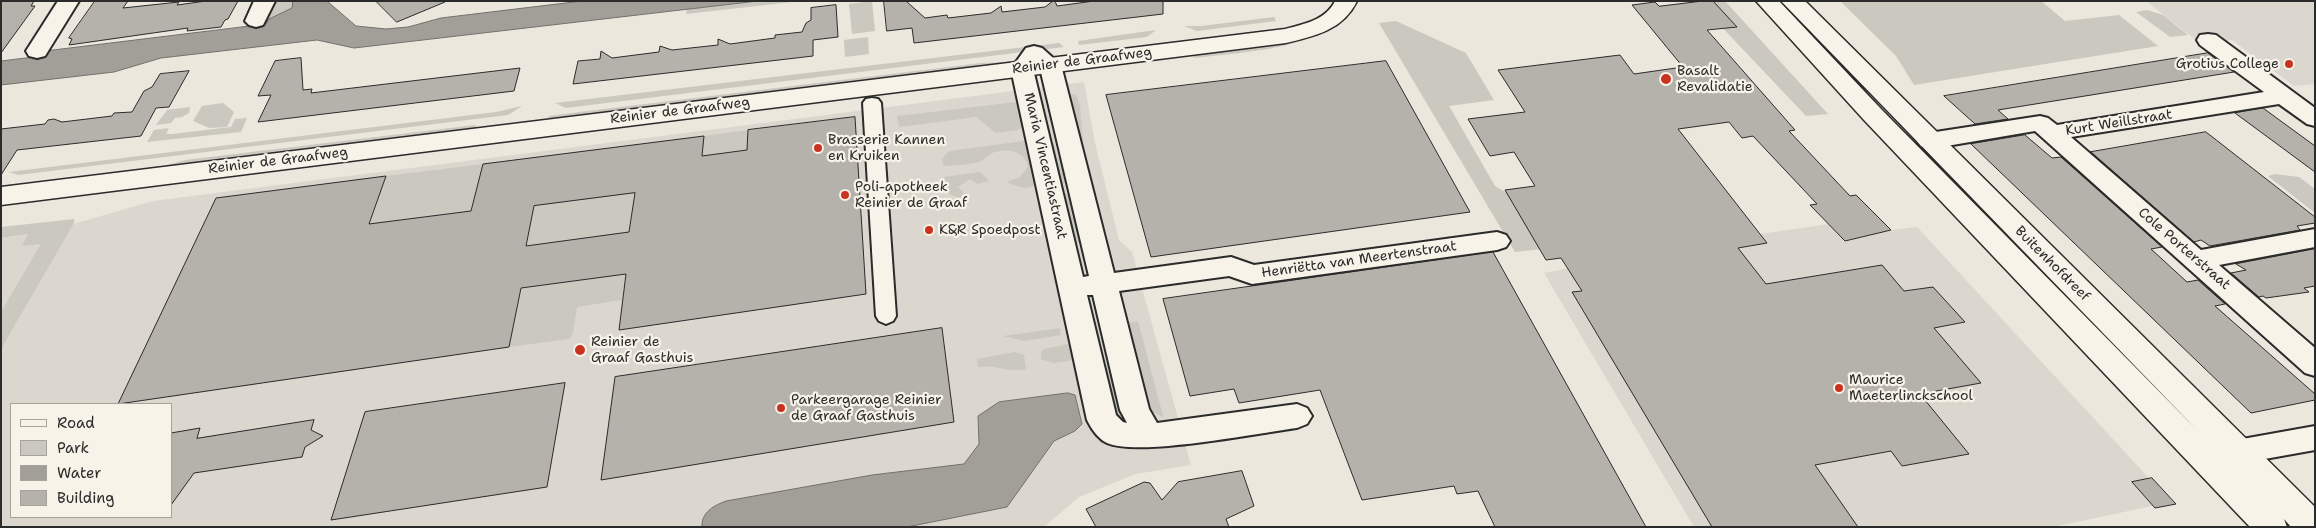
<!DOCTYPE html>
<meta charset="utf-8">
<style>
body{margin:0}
#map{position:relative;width:2316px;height:528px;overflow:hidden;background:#ebe7dd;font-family:"Shantell Sans",sans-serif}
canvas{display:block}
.frame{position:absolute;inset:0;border:2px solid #2b2b2b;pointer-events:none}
.legend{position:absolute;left:10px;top:403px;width:162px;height:115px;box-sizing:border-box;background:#f7f3e8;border:1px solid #a5a39c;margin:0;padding:6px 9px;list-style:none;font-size:15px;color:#2b2b2b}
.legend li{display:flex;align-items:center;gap:10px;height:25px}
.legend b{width:25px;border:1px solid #a5a39c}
</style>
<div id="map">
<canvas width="2316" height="528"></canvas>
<div class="frame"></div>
<ul class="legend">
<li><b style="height:6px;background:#f7f3e8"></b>Road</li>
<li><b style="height:14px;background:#cbc8bf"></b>Park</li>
<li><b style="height:14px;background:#a29f98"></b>Water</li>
<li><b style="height:14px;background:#b5b2ab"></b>Building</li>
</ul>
</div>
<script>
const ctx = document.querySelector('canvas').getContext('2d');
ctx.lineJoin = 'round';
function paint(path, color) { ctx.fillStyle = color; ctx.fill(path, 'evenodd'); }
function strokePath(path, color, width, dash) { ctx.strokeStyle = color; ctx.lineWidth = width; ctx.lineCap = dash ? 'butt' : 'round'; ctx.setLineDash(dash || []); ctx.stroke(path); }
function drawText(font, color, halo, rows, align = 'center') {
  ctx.font = font + ' "Shantell Sans",sans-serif'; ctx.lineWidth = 4.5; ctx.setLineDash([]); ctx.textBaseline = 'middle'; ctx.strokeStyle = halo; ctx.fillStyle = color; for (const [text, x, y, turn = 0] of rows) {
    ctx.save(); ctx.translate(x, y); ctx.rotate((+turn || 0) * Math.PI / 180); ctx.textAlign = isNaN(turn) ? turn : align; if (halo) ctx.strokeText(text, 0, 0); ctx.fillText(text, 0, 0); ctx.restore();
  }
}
const built = new Path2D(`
 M 2146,1 L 2315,1 L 2315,84 L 2294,86 L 2232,40 L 2201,44 Z
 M 1084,82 L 1095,143 L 1119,240 L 1132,252 L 1191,465 L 1136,474 L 1079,497 L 1044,527 L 1,527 L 1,238 L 49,231 L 153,201 ZM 11,404 L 171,404 L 171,517 L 11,517 Z
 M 1829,224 L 1845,241 L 1891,230 L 1917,227 L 2171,502 L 2053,527 L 1694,527 L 1544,273 L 1568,268 L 1766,243 L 1760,234 Z`);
const green = new Path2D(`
 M 269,1 L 293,1 L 292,8 L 269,19 L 266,24 L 258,25 Z
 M 758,1 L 801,1 L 686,14 L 687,9 Z
 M 872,1 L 875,31 L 852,34 L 849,4 Z
 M 1725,1 L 1828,114 L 1806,116 L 1699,3 Z
 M 1840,1 L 2041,1 L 2065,21 L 2119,15 L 2158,46 L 1914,85 L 1896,56 Z
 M 2147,10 L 2163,15 L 2188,35 L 2170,37 L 2136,12 Z
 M 1274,17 L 1276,21 L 1197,31 L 1184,26 L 1201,26 Z
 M 1396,21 L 1466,53 L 1494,100 L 1449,106 L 1495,186 L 1512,196 L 1541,249 L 1515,252 L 1379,23 Z
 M 1333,24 L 1336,26 C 1292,51 1243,52 1194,58 L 1191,51 Z
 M 1156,30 L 1147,37 L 1079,45 L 1078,41 Z
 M 868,37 L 869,54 L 845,57 L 844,40 Z
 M 1059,43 L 1064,47 L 566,108 L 555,103 Z
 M 1014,62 L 1015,64 L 559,120 L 548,118 L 549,116 L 563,114 L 981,63 Z
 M 1076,94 L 1080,106 L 1084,153 L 1106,234 L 1103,238 L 1062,96 Z
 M 1025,101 L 1025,126 L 1018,130 L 996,133 L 976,117 L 899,127 L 897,116 Z
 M 223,103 L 234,112 L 227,127 L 209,128 L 193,121 L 202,106 Z
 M 522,106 L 508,115 L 18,175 L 9,172 L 496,112 Z
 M 190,107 L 189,113 L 182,117 L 175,118 L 171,123 L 156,125 L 167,110 Z
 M 247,118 L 241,132 L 147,142 L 154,130 L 169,128 L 166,134 L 172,134 L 231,127 L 235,119 Z
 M 475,125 L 477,127 L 473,130 L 152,172 L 164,166 L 185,160 Z
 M 748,130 L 746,182 L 700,188 L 704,136 Z
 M 1049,139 L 1054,144 L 1057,156 L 1069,172 L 1068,181 L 1060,186 Z
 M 1031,140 L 1038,182 C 1028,193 1018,186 1007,182 L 1020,177 L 1028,166 C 1024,150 1005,148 992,153 C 987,155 984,160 979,162 C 968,165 955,165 944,166 L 942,159 L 949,151 Z
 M 483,164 L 471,211 L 369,224 L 386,176 Z
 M 980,172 L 989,181 L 978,184 L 970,179 L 958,187 L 964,192 L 960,198 L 947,193 L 944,177 Z
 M 2275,174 L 2299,177 L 2315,189 L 2315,213 L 2268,176 Z
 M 635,193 L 629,232 L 526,246 L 534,206 Z
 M 1074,193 L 1086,241 L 1069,244 L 1058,195 Z
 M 74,219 L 74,223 L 1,349 L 1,312 L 41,244 L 22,246 L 28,234 L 1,238 L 1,227 Z
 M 626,274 L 622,300 L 577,307 L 573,333 L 569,339 L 509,347 L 521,288 Z
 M 1138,321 L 1163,416 L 1162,417 L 1146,408 L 1120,324 Z
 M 1060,328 L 1061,335 L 1024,341 L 1003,336 Z
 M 1078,342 L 1082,359 L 1053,363 L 1041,359 L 1041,352 L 1044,349 Z
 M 1015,352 L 1024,355 L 1026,369 C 1005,373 997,364 978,367 L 977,359 Z
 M 1116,364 L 1124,415 L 1115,417 L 1098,367 Z`);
const water = new Path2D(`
 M 293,1 L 327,1 L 356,26 L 386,29 L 408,27 L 441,18 L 582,1 L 758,1 L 354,48 L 317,40 L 161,58 L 114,72 L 1,85 L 1,61 L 42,56 L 45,51 L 266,24 L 269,19 L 292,8 Z
 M 1068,393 L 1075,395 L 1082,424 L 1075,431 L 1054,441 L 1007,507 L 907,527 L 702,527 C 701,512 715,505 726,501 L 872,475 L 964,464 L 979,444 L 978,416 L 999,402 Z`);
const building = new Path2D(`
 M 1,1 L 34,1 L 31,6 L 35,6 L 1,53 Z
 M 95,1 L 128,1 L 123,8 L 179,2 L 177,5 L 206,1 L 238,1 L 228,19 L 225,20 L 221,27 L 187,31 L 188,28 L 69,45 L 72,39 L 69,38 Z
 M 376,1 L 445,1 L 445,2 L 397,22 Z
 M 884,1 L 906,1 L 925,18 L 947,15 L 948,18 L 991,13 L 1001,6 L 1002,12 L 1045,7 L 1053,1 L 1055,1 L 1057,6 L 1094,1 L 1163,1 L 1163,14 L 914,43 L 912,28 L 887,31 Z
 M 1703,1 L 1713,1 L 1737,27 L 1707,30 L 1795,130 L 1789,131 L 1850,196 L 1856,195 L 1891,230 L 1845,241 L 1810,205 L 1817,204 L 1753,136 L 1742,138 L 1729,122 L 1678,129 L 1767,243 L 1738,248 L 1766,284 L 1882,265 L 1904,291 L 1933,287 L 1965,322 L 1934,328 L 1981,383 L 1920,394 L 1969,454 L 1902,466 L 1891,451 L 1815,465 L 1858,527 L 1712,527 L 1572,292 L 1582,291 L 1561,258 L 1546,260 L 1505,190 L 1535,186 L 1514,152 L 1490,156 L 1468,119 L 1525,112 L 1498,70 L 1620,55 L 1634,74 L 1683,67 L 1632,5 L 1655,2 L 1659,6 Z
 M 836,5 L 838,37 L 813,40 L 813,56 L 573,84 L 578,61 L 600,59 L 601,51 L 612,58 L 659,52 L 660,46 L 672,50 L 718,45 L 718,39 L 730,44 L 775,38 L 775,35 L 802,32 L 806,23 L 811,20 L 811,8 Z
 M 2208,53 L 2234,72 L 1998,110 L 2008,119 L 1975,124 L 1944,96 Z
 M 301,58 L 303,90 L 312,89 L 311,93 L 520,68 L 514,91 L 258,122 L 271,95 L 258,96 L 275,61 Z
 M 1386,61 L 1470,212 L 1151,257 L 1106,95 Z
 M 189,71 L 169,107 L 156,108 L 141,136 L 17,150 L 1,175 L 1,129 L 45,124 L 48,120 L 54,119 L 62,122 L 112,116 L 114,113 L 132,112 L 144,91 L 152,87 L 160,74 Z
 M 2263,108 L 2315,146 L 2315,172 L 2235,113 Z
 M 855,117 L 866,294 L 619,330 L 626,274 L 521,288 L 509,347 L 118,404 L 216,198 L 386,176 L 369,224 L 471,211 L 483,164 L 704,136 L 702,156 L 747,150 L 748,130 ZM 635,193 L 629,232 L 526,246 L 534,206 Z
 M 2206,132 L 2315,217 L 2315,223 L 2297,226 L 2300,230 L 2210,246 L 2201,240 L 2194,242 L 2091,152 Z
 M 2025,135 L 2052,158 L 2061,157 L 2162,247 L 2151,249 L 2187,282 L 2198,280 L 2225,304 L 2215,306 L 2315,394 L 2315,400 L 2251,413 L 1971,144 Z
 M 2315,249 L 2315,286 L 2304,288 L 2309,292 L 2266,298 L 2263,296 L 2259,297 L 2231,273 L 2246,270 L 2236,264 Z
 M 1493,252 L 1646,527 L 1495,527 L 1478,491 L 1457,494 L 1454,486 L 1362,500 L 1320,390 L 1239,403 L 1234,389 L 1190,396 L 1163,299 Z
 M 942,328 L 954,422 L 601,480 L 615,377 Z
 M 565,383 L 547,487 L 331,520 L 365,412 Z
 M 314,420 L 311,430 L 323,436 L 305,447 L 302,457 L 194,473 L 171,505 L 171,433 L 200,428 L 197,438 Z
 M 1242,471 L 1254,506 L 1226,519 L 1229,527 L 1096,527 L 1086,509 L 1144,482 L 1150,483 L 1162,500 L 1178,482 Z
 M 2152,478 L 2176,504 L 2155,508 L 2132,482 Z`);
const pedestrian = new Path2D(`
 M 872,98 L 878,99 L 881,103 L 896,316 L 893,321 L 886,324 L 879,321 L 876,316 L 863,103 L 866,99 Z`);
const minor = new Path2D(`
 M 58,1 L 79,1 L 45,56 L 37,58 L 29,56 L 26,51 Z
 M 254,1 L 275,1 L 263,25 L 256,27 L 249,25 L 245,21 Z
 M 2208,34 L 2216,35 L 2315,108 L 2315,126 L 2307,124 L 2279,104 L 2071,137 L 2201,250 L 2315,229 L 2315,247 L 2219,265 L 2315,348 L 2315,376 L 2305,373 L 2035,131 L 1929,149 L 1921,146 L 1917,141 L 1921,136 L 1929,133 L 2040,116 L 2048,118 L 2057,125 L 2264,92 L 2200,45 L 2197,40 L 2200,35 Z
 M 1034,46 L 1042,48 L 1061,65 L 1114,273 L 1231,257 L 1254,265 L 1497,232 L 1506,235 L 1510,241 L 1506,247 L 1497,250 L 1252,284 L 1229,276 L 1119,291 L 1149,409 L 1157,423 L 1297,404 L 1307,408 L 1312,416 L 1307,424 L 1297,428 C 1258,433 1138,457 1107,443 C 1098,439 1091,428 1087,420 L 1011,69 L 1026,48 ZM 1036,65 L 1040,68 L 1089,276 L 1083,277 L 1033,69 ZM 1087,295 L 1093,295 L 1120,410 L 1127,423 L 1123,422 L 1116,415 Z
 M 2315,426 L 2315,450 L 2220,467 L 2209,464 L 2205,455 L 2209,446 L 2220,443 Z`);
const tertiary = new Path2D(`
 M 1756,1 L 1779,1 L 1882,110 L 2199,432 L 1781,1 L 1805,1 L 2315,507 L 2315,527 L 2291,527 L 2284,519 L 2287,527 L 2250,527 L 1864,120 Z`);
const secondary = new Path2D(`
 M 1335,1 L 1357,1 C 1343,30 1315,36 1286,43 L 1,205 L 1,187 L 1285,29 C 1304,24 1326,20 1335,1 Z`);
const markers = [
 [2289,64,5,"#c8321e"],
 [1666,79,6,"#c8321e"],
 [818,148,5,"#c8321e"],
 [845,195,5,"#c8321e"],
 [929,230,5,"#c8321e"],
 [580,350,6,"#c8321e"],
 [1839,388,5,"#c8321e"],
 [781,408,5,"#c8321e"]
];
const streetNames = [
 ["Reinier de Graafweg",1082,61,-7],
 ["Reinier de Graafweg",680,111,-7],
 ["Kurt Weillstraat",2119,123,-9],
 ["Reinier de Graafweg",278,161,-7],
 ["Maria Vincentiastraat",1045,166,77],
 ["Cole Porterstraat",2184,249,41],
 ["Henriëtta van Meertenstraat",1359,260,-8],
 ["Buitenhofdreef",2052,264,45]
];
const poiNames = [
 ["Grotius College",2279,64,"right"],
 ["Basalt",1677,71],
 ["Revalidatie",1677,87],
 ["Brasserie Kannen",828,140],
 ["en Kruiken",828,156],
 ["Poli-apotheek",855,187],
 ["Reinier de Graaf",855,203],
 ["K&R Spoedpost",939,230],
 ["Reinier de",591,342],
 ["Graaf Gasthuis",591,358],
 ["Maurice",1849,380],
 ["Maeterlinckschool",1849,396],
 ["Parkeergarage Reinier",791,400],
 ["de Graaf Gasthuis",791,416]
];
paint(built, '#dbd7ce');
paint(green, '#cbc8bf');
paint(water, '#a29f98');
strokePath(water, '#72716c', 1);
paint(building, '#b5b2ab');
strokePath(building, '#2b2b2b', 1);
strokePath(pedestrian, '#2b2b2b', 4);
strokePath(minor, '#2b2b2b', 4);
strokePath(tertiary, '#2b2b2b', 3);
strokePath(secondary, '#2b2b2b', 3);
paint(pedestrian, '#f7f3e8');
paint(minor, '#f7f3e8');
paint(tertiary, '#f7f3e8');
paint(secondary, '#f7f3e8');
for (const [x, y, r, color] of markers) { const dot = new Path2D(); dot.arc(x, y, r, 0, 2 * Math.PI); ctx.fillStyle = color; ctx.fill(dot); strokePath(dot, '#f7f3e8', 2); }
drawText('14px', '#2b2b2b', '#f7f3e8', streetNames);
drawText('14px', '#2b2b2b', '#f7f3e8', poiNames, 'left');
</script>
